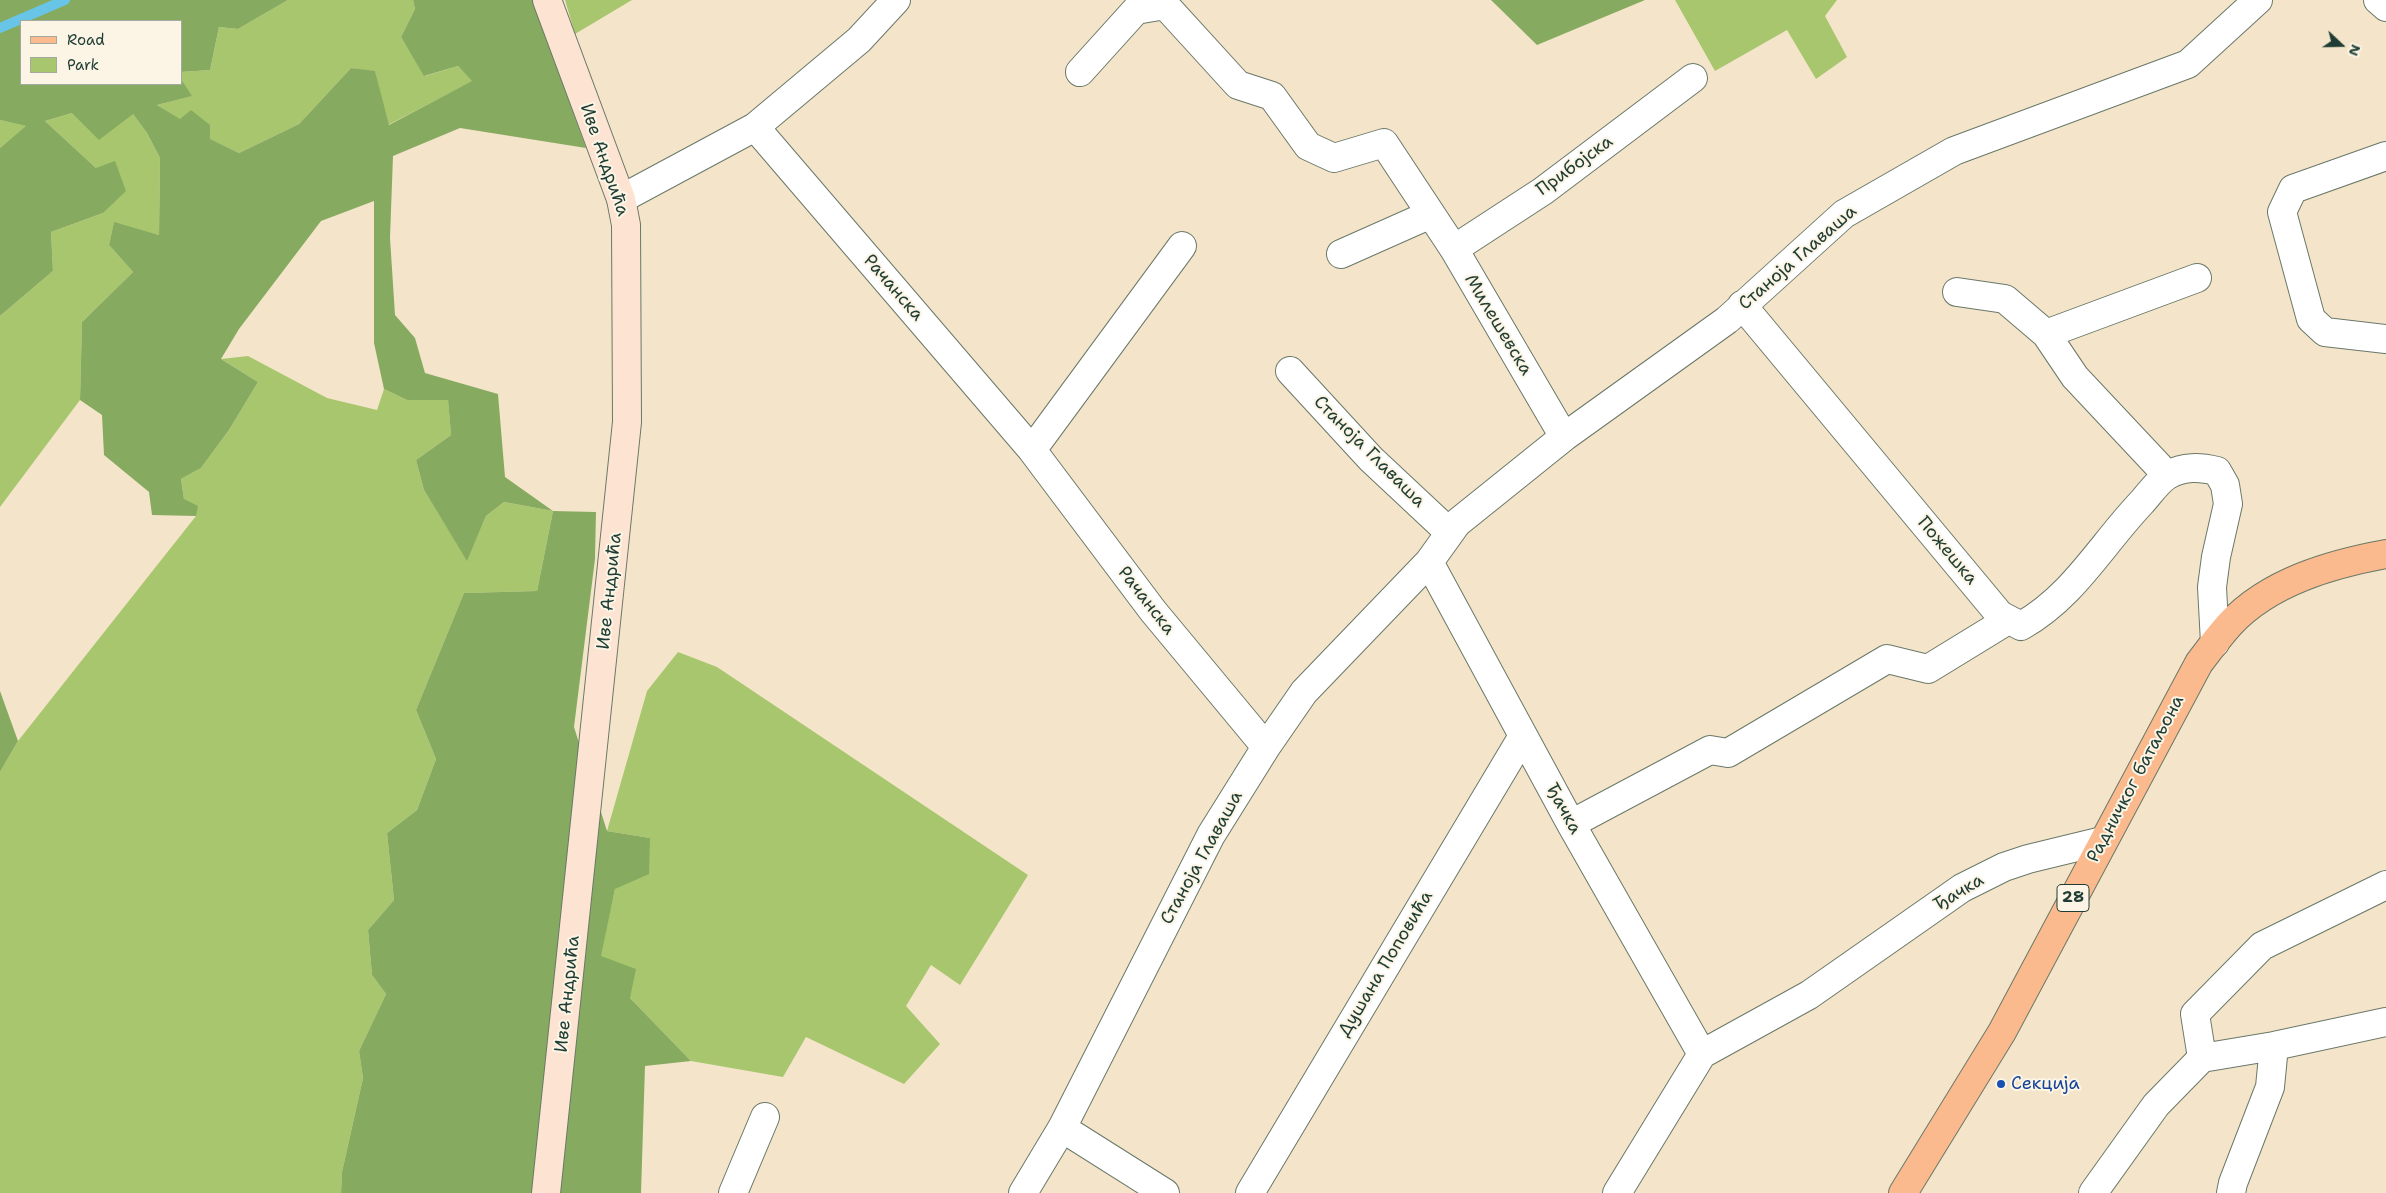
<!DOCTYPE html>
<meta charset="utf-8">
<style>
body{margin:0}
#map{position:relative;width:2386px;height:1193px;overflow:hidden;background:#f4e5ca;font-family:"Shantell Sans",sans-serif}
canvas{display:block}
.legend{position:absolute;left:20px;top:20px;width:162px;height:65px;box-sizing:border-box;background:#fcf5e5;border:1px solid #a4ab9e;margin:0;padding:6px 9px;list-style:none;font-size:15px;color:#1f3d34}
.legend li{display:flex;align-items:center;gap:10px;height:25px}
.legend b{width:25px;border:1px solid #a4ab9e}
.north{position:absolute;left:2316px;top:20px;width:50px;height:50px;-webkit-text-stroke:4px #fcf5e5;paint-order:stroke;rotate:111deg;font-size:14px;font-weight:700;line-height:20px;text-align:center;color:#1f3d34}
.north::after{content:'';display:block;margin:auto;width:18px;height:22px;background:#1f3d34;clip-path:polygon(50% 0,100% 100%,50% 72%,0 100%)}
</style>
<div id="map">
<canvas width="2386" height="1193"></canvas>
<ul class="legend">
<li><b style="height:6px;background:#fbba8d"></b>Road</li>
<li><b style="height:14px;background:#a8c66d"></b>Park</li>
</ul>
<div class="north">N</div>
</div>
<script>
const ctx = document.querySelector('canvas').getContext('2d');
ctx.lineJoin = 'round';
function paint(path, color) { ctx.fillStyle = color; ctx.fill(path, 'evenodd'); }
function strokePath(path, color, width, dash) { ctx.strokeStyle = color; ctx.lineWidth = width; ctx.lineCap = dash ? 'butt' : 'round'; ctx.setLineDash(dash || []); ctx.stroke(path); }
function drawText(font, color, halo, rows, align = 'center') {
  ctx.font = font + ' "Shantell Sans",sans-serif'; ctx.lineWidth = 4; ctx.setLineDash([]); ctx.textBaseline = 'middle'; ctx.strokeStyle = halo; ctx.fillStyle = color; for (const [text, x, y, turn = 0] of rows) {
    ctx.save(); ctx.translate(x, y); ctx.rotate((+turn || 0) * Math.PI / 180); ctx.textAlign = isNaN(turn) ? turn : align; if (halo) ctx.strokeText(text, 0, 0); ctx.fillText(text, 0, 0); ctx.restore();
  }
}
const green = new Path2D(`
 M 288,0 L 413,0 L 415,9 L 401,37 L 425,76 L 458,66 L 473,81 L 388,125 L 375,72 L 351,68 L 299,124 L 239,153 L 209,139 L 157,105 L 191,96 L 181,79 L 181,72 L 210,70 L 219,27 L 238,29 Z
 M 565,0 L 632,0 L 575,34 Z
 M 1675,0 L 1837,0 L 1825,16 L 1847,57 L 1816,79 L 1787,30 L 1715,71 Z
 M 72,113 L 133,114 L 147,133 L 160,158 L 159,235 L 114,223 L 109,245 L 133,272 L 82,322 L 80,400 L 0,507 L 0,316 L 53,271 L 51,232 L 103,213 L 96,168 L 45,121 Z
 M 0,120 L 27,126 L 0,148 Z
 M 248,356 L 327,398 L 377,410 L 384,389 L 407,400 L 448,399 L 451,435 L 416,460 L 424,490 L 467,560 L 486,516 L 504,502 L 553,511 L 537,591 L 464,593 L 416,710 L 436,759 L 417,810 L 387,833 L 394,900 L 368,930 L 372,975 L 386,994 L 359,1051 L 363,1078 L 342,1172 L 341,1193 L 0,1193 L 0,772 L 18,741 L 196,516 L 184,499 L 181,479 L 201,468 L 229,430 L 258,382 L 221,359 Z
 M 678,652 L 717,667 L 1028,875 L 960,985 L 931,965 L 906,1006 L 940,1044 L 904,1084 L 806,1037 L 783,1077 L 691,1061 L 630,998 L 600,956 L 615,889 L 650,838 L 607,831 L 647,691 Z`);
const forest = new Path2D(`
 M 0,0 L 288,0 L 238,29 L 219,27 L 210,70 L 181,72 L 181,21 L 21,21 L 21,84 L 181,84 L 181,79 L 192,96 L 157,105 L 180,119 L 191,110 L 210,125 L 210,139 L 239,153 L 299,124 L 351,68 L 375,71 L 389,125 L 472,81 L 458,66 L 424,76 L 401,37 L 415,9 L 413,0 L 533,0 L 586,148 L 460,128 L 393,156 L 390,238 L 395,315 L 415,338 L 425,373 L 498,394 L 505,477 L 553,511 L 596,512 L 595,559 L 574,727 L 607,831 L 650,838 L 649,874 L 615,889 L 601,956 L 636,969 L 630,998 L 691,1061 L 645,1066 L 641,1193 L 341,1193 L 342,1172 L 363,1078 L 359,1051 L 386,994 L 372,975 L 368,930 L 394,900 L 387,833 L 417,810 L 436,759 L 416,710 L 464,593 L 537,591 L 553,511 L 504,502 L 486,516 L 467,561 L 424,490 L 416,460 L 451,435 L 448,400 L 407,400 L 384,389 L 374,343 L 374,201 L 321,221 L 239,329 L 221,359 L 258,382 L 229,430 L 201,468 L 181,479 L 184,499 L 198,506 L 196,516 L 152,515 L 149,492 L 104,455 L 102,415 L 80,400 L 82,322 L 133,272 L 109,245 L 114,222 L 159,235 L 160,158 L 147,133 L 133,114 L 99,140 L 72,113 L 45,121 L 96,168 L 115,161 L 126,191 L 103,213 L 51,232 L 53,271 L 0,316 L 0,148 L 26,126 L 0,120 Z
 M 1491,0 L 1645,0 L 1537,45 Z
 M 0,691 L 18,741 L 0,772 Z`);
const stream = new Path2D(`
 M 0,28 L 65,0`);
const street = new Path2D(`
 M 2378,0 L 2386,7
 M 1080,72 L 1136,10 L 1165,5 L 1238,85 L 1272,96 L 1308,146 L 1334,158 L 1384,143 L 1454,249 L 1564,437
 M 755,127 L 1032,450 L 1153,611 L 1266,747
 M 2386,156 L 2293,189 L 2282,212 L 2311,319 L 2325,332 L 2386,339
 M 621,199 L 755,127 L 859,40 L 896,0
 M 1454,249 L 1543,191 L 1693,78
 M 1341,254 L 1431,214
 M 1957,292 L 2005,299 L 2046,334 L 2075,377 L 2167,475
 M 1742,305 L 2000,615 L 2021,626 C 2074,596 2101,545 2142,502 C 2150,493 2159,480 2168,475 C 2184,466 2200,467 2217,471 L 2225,485 L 2228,504 L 2216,557 L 2212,587 L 2215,643
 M 2046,334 L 2197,278
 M 1290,371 L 1371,459 L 1449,532
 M 1032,450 L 1182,246
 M 1429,562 L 1571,824 L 1702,1054
 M 1571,824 L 1710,750 L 1728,753 L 1887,659 L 1928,669 L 2008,620
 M 2202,1058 L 2195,1014 L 2262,946 L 2386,885
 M 1062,1128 L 1165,1193
 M 733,1193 L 765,1117
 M 1023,1193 L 1062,1128 L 1211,835 L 1266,747 L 1304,692 L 1429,562 L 1457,523 L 1564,437 L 1727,320 L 1844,214 L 1954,151 L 2188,64 L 2258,0
 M 1250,1193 L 1523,736
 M 1617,1193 L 1702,1054 L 1809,995 L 1962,888 L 2004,867 L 2028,859 L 2102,841
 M 2093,1193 L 2156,1105 L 2202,1058 L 2274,1046 L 2386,1022
 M 2231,1193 L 2233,1183 L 2270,1087 L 2274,1046`);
const secondary = new Path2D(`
 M 546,1193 L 627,422 L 626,225 L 621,199 L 547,0`);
const primary = new Path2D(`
 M 1903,1193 L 2002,1032 L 2199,663 C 2209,650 2219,636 2230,624 C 2269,582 2331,564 2386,554`);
const markers = [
 [2001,1084,5,"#1a4fb4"]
];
const shields = [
 [2073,898,32]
];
const shieldNames = [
 ["28",2073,898]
];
const streetNames = [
 ["Иве Андрића",604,160,71],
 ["Прибојска",1575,166,-36],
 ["Станоја Главаша",1798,258,-41],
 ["Рачанска",893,288,49],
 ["Милешевска",1498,325,59],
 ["Станоја Главаша",1369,452,45],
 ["Пожешка",1947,551,50],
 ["Иве Андрића",610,591,-84],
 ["Рачанска",1146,601,52],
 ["Радничког батаљона",2136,779,-62],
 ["Ђачка",1563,809,61],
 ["Станоја Главаша",1202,858,-61],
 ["Ђачка",1959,893,-31],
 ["Душана Поповића",1386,964,-59],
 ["Иве Андрића",568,994,-84]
];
const transitNames = [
 ["Секција",2011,1084]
];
paint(green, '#a8c66d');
paint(forest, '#86ab60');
strokePath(stream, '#69c5e7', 10);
strokePath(street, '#6a7868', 30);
strokePath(secondary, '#6a7868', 30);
strokePath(primary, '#6a7868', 30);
strokePath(street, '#fff', 28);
strokePath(secondary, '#fde3d1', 28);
strokePath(primary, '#fbba8d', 28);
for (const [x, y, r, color] of markers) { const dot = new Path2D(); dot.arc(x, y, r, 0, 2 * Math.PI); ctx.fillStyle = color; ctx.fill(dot); strokePath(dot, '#fcf5e5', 2); }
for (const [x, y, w] of shields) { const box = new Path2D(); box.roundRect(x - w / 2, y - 13.5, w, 27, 4); ctx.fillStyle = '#fcf5e5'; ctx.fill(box); strokePath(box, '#1f3d34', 1); }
drawText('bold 16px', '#1f3d34', null, shieldNames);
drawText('18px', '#1f3d34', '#fcf5e5', streetNames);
drawText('18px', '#164399', '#fcf5e5', transitNames, 'left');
</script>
